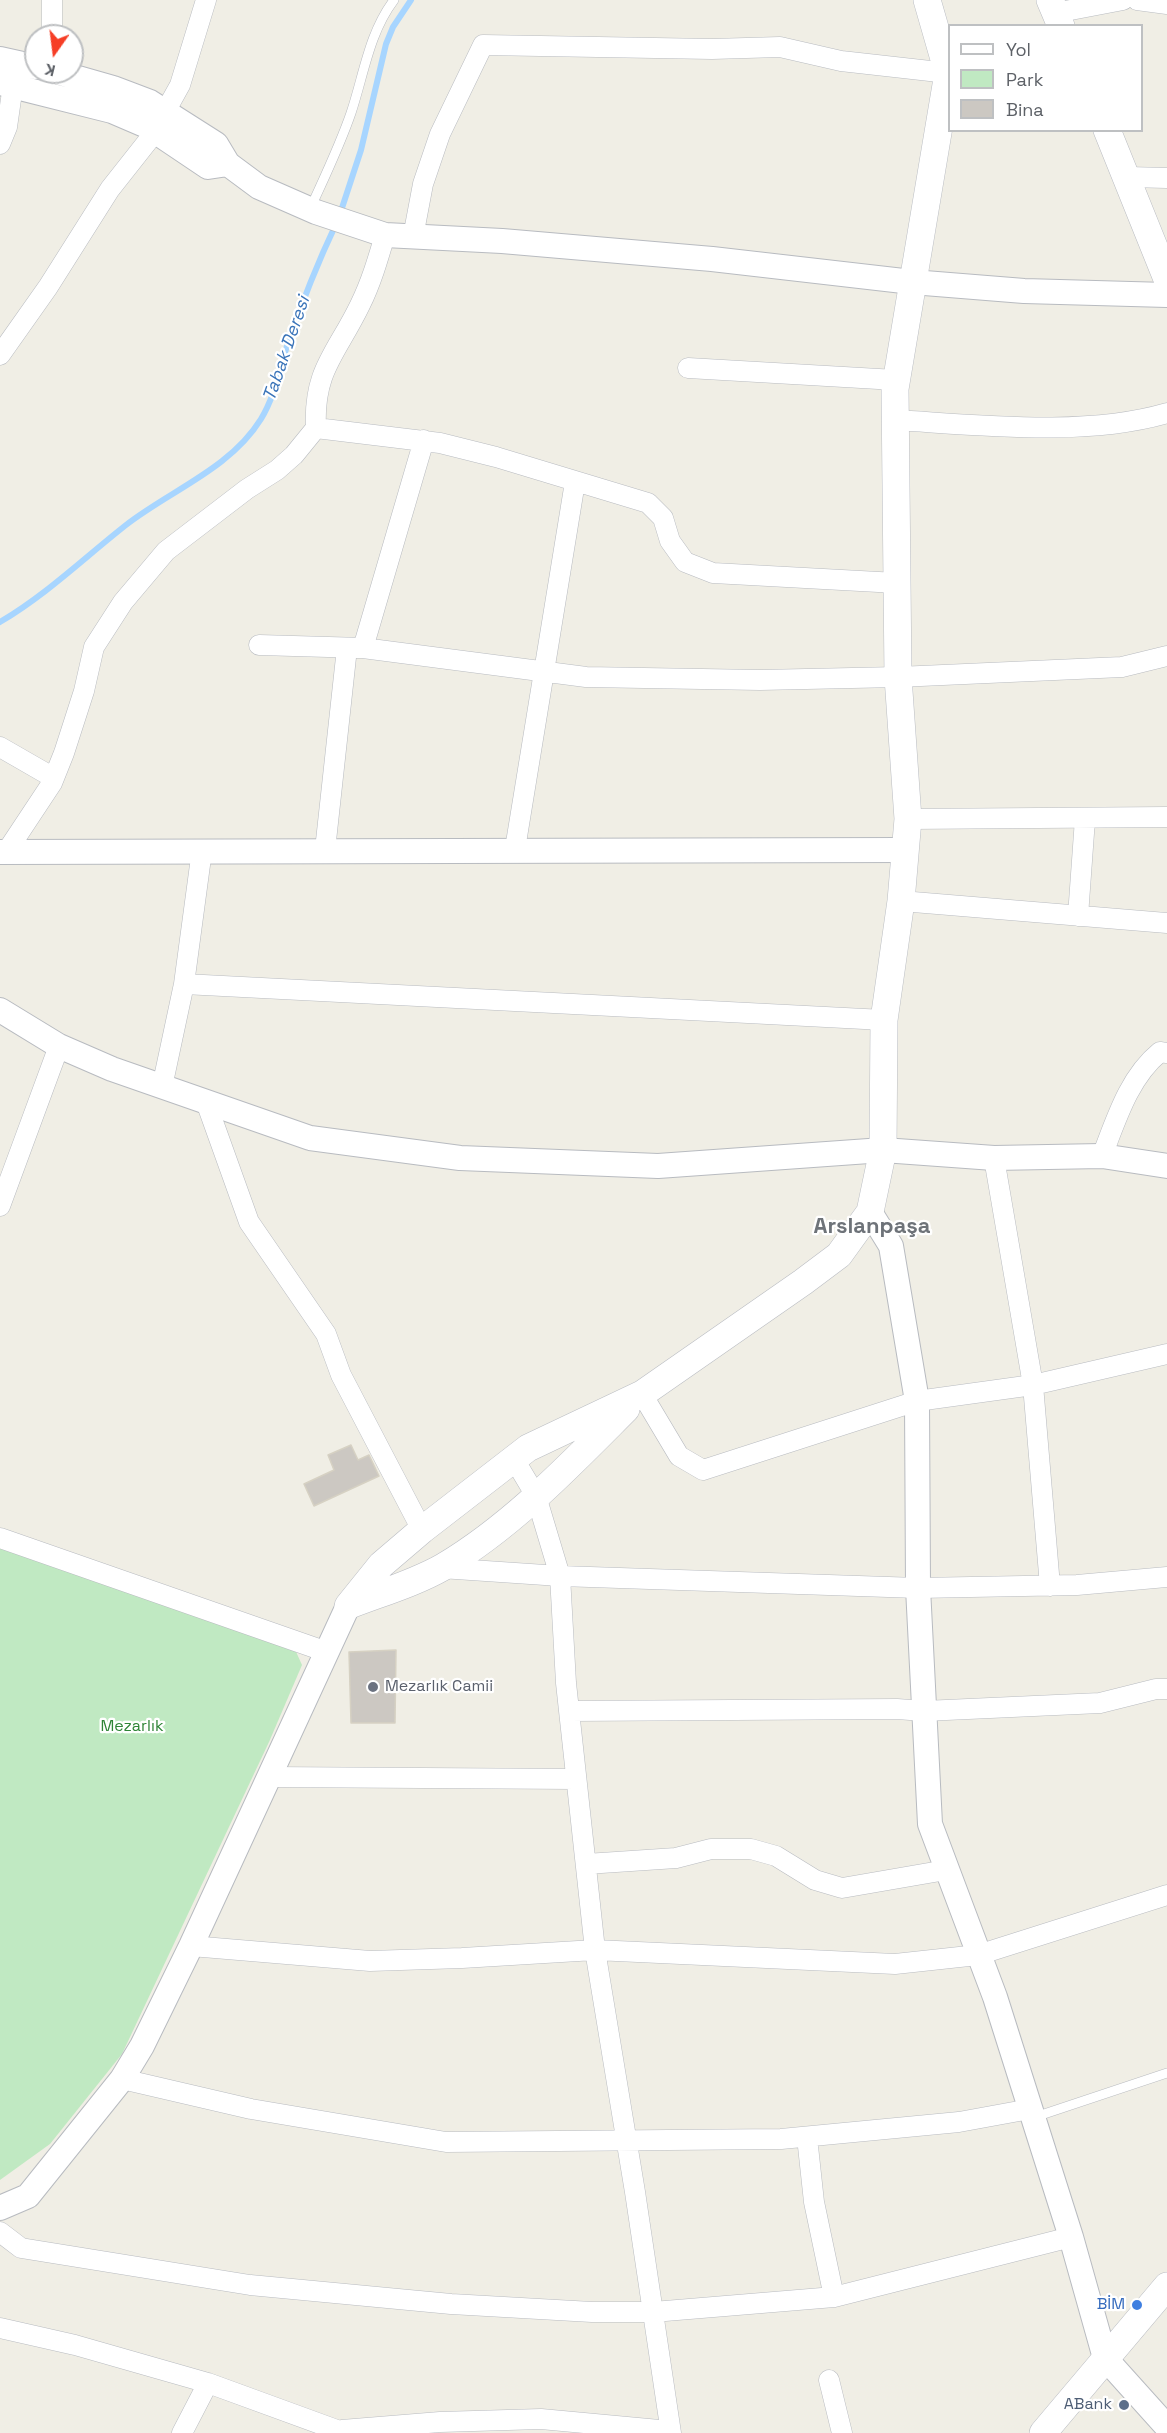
<!DOCTYPE html>
<meta charset="utf-8">
<style>
body{margin:0}
#map{position:relative;width:1167px;height:2433px;overflow:hidden;background:#f0eee5;font-family:"Space Grotesk",sans-serif}
canvas{display:block}
.legend{position:absolute;left:948px;top:24px;width:195px;height:108px;box-sizing:border-box;background:#fff;border:2px solid #bec0c2;margin:0;padding:8px 10px;list-style:none;font-size:18px;color:#5d6167}
.legend li{display:flex;align-items:center;gap:12px;height:30px}
.legend b{width:30px;border:2px solid #bec0c2}
.north{position:absolute;left:24px;top:24px;width:60px;height:60px;box-sizing:border-box;background:#fff;border:2px solid #bec0c2;border-radius:50%;rotate:194deg;font-size:16px;font-weight:700;line-height:24px;text-align:center;color:#5d6167}
.north::after{content:'';display:block;margin:auto;width:21px;height:27px;background:#f63e26;clip-path:polygon(50% 0,100% 100%,50% 72%,0 100%)}
</style>
<div id="map">
<canvas width="1167" height="2433"></canvas>
<ul class="legend">
<li><b style="height:8px;background:#fff"></b>Yol</li>
<li><b style="height:16px;background:#c0e9c2"></b>Park</li>
<li><b style="height:16px;background:#ccc8c2"></b>Bina</li>
</ul>
<div class="north">K</div>
</div>
<script>
const ctx = document.querySelector('canvas').getContext('2d');
ctx.lineJoin = 'round';
function paint(path, color) { ctx.fillStyle = color; ctx.fill(path, 'evenodd'); }
function strokePath(path, color, width, dash) { ctx.strokeStyle = color; ctx.lineWidth = width; ctx.lineCap = dash ? 'butt' : 'round'; ctx.setLineDash(dash || []); ctx.stroke(path); }
function drawText(font, color, halo, rows, align = 'center') {
  ctx.font = font + ' "Space Grotesk",sans-serif'; ctx.lineWidth = 4.5; ctx.setLineDash([]); ctx.textBaseline = 'middle'; ctx.strokeStyle = halo; ctx.fillStyle = color; for (const [text, x, y, turn = 0] of rows) {
    ctx.save(); ctx.translate(x, y); ctx.rotate((+turn || 0) * Math.PI / 180); ctx.textAlign = isNaN(turn) ? turn : align; if (halo) ctx.strokeText(text, 0, 0); ctx.fillText(text, 0, 0); ctx.restore();
  }
}
const green = new Path2D(`
 M 0,1542 L 293,1645 L 302,1665 L 269,1742 L 122,2054 L 50,2144 L 0,2180 Z`);
const stream = new Path2D(`
 M 340,214 L 361,150 L 386,44 L 393,27 L 411,0
 M 0,622 C 46,595 84,558 126,525 C 171,490 230,469 261,419 C 275,396 279,371 287,346 C 301,305 317,264 336,224`);
const building = new Path2D(`
 M 351,1445 L 358,1460 L 369,1455 L 379,1476 L 314,1506 L 304,1484 L 334,1470 L 328,1455 Z
 M 396,1650 L 395,1723 L 351,1723 L 349,1652 Z`);
const service = new Path2D(`
 M 311,207 C 325,176 340,145 351,113 C 364,74 369,33 394,0
 M 1035,2117 L 1167,2073`);
const minor = new Path2D(`
 M 1137,0 L 1167,4
 M 1055,13 L 1123,0
 M 52,36 L 52,0
 M 165,112 L 180,85 L 206,0
 M 0,144 L 7,127 L 13,85
 M 1128,177 L 1167,178
 M 413,237 L 423,184 L 440,134 L 483,45 L 712,49 L 780,47 L 841,61 L 948,73
 M 0,355 L 48,287 L 110,189 L 155,132
 M 688,368 L 896,380
 M 895,420 C 980,425 1085,437 1167,413
 M 316,428 L 440,443 L 496,457 L 648,503 L 663,518 L 670,541 L 685,562 L 713,573 L 897,583
 M 259,645 L 363,648 L 586,677 L 760,680 L 898,677 L 1122,667 L 1167,656
 M 363,648 L 424,440
 M 0,747 L 54,778
 M 908,819 L 1167,817
 M 515,849 L 575,482
 M 325,850 L 347,648
 M 7,851 L 52,783 L 64,753 L 84,691 L 94,647 L 123,602 L 166,551 L 247,489 L 277,470 L 294,455 L 316,428 C 313,370 337,353 360,305 C 371,283 378,259 385,235
 M 901,901 L 1167,923
 M 1078,916 L 1085,819
 M 184,984 L 884,1020
 M 162,1087 L 184,984 L 202,850
 M 206,1102 L 249,1222 L 326,1334 L 341,1375 L 422,1530
 M 1102,1156 C 1116,1120 1129,1077 1160,1052 L 1167,1053
 M 994,1158 L 1033,1385 L 1050,1586
 M 0,1206 L 59,1046
 M 642,1394 L 679,1456 L 703,1470 L 917,1401 L 1033,1385 L 1167,1354
 M 514,1459 L 536,1496 L 560,1576 L 566,1683 L 595,1950 L 635,2192 L 671,2433
 M 0,1538 L 327,1652
 M 441,1568 L 560,1576 L 918,1588 L 1077,1585 L 1167,1577
 M 569,1711 L 897,1709 L 924,1711 L 1100,1703 L 1156,1689 L 1167,1689
 M 268,1777 L 576,1779
 M 586,1864 L 676,1858 L 711,1849 L 751,1849 L 776,1856 L 815,1880 L 842,1888 L 946,1870
 M 191,1946 L 370,1961 L 462,1958 L 595,1950 L 895,1964 L 978,1955 L 1167,1895
 M 122,2079 L 251,2109 L 446,2142 L 781,2139 L 959,2122 L 1030,2109
 M 807,2137 L 814,2202 L 834,2297
 M 0,2232 L 21,2248 L 250,2285 L 451,2304 L 592,2312 L 653,2312 L 834,2297 L 1071,2237
 M 0,2328 L 75,2345 L 208,2383 L 345,2433
 M 829,2380 L 842,2433
 M 342,2430 L 440,2422 L 541,2419 L 670,2431
 M 182,2433 L 208,2383`);
const tertiary = new Path2D(`
 M 0,59 L 36,67
 M 57,72 L 113,88 L 150,102 L 216,144 L 228,164 L 259,187 L 316,212 L 385,235 L 502,241 L 712,259 L 912,282 L 1024,291 L 1167,295
 M 0,83 L 112,111 L 147,126 L 208,167 L 228,164
 M 0,852 L 904,850
 M 0,1010 L 59,1046 L 112,1069 L 310,1138 L 460,1158 L 658,1166 L 883,1150 L 994,1158 L 1102,1156 L 1167,1166
 M 870,1212 L 891,1246 L 917,1401 L 918,1588 L 930,1824 L 995,1997 L 1071,2237 L 1105,2358 L 1167,2427
 M 0,2208 L 28,2196 L 122,2079 L 142,2046 L 191,1946 L 348,1606`);
const secondary = new Path2D(`
 M 1050,0 L 1061,26
 M 1107,130 L 1167,279
 M 350,1605 C 381,1593 415,1583 443,1567 C 512,1526 570,1465 626,1409
 M 348,1606 L 381,1565 L 422,1530 L 528,1448 L 642,1394 L 803,1282 L 839,1255 L 870,1212 L 883,1150 L 884,1020 L 901,901 L 908,819 L 898,677 L 895,389 L 948,73 L 927,0
 M 1043,2433 L 1167,2286`);
const markers = [
 [373,1687,6,"#6b7280"],
 [1137,2305,6,"#3f7fe0"],
 [1124,2405,6,"#5c6f8a"]
];
const worshipNames = [
 ["Mezarlık Camii",385,1687]
];
const parkNames = [
 ["Mezarlık",132,1727]
];
const shopNames = [
 ["BİM",1125,2305]
];
const serviceNames = [
 ["ABank",1112,2405]
];
const waterNames = [
 ["Tabak Deresi",287,349,-71]
];
const districtNames = [
 ["Arslanpaşa",872,1227]
];
paint(green, '#c0e9c2');
strokePath(stream, '#a7d5ff', 6);
paint(building, '#ccc8c2');
strokePath(building, '#d6d1c3', 1.5);
strokePath(service, '#b8bbc0', 10);
strokePath(minor, '#b8bbc0', 21);
strokePath(tertiary, '#b8bbc0', 26);
strokePath(secondary, '#b9bcc2', 28);
strokePath(service, '#fff', 9);
strokePath(minor, '#fff', 20);
strokePath(tertiary, '#fff', 24);
strokePath(secondary, '#fff', 27);
for (const [x, y, r, color] of markers) { const dot = new Path2D(); dot.arc(x, y, r, 0, 2 * Math.PI); ctx.fillStyle = color; ctx.fill(dot); strokePath(dot, '#fff', 2); }
drawText('16px', '#5b616d', '#fff', worshipNames, 'left');
drawText('16px', '#2f8436', '#fff', parkNames);
drawText('16px', '#366cbe', '#fff', shopNames, 'right');
drawText('16px', '#4e5e75', '#fff', serviceNames, 'right');
drawText('italic 18px', '#3a74b9', '#fff', waterNames);
drawText('bold 22px', '#6e7379', '#fff', districtNames);
</script>
